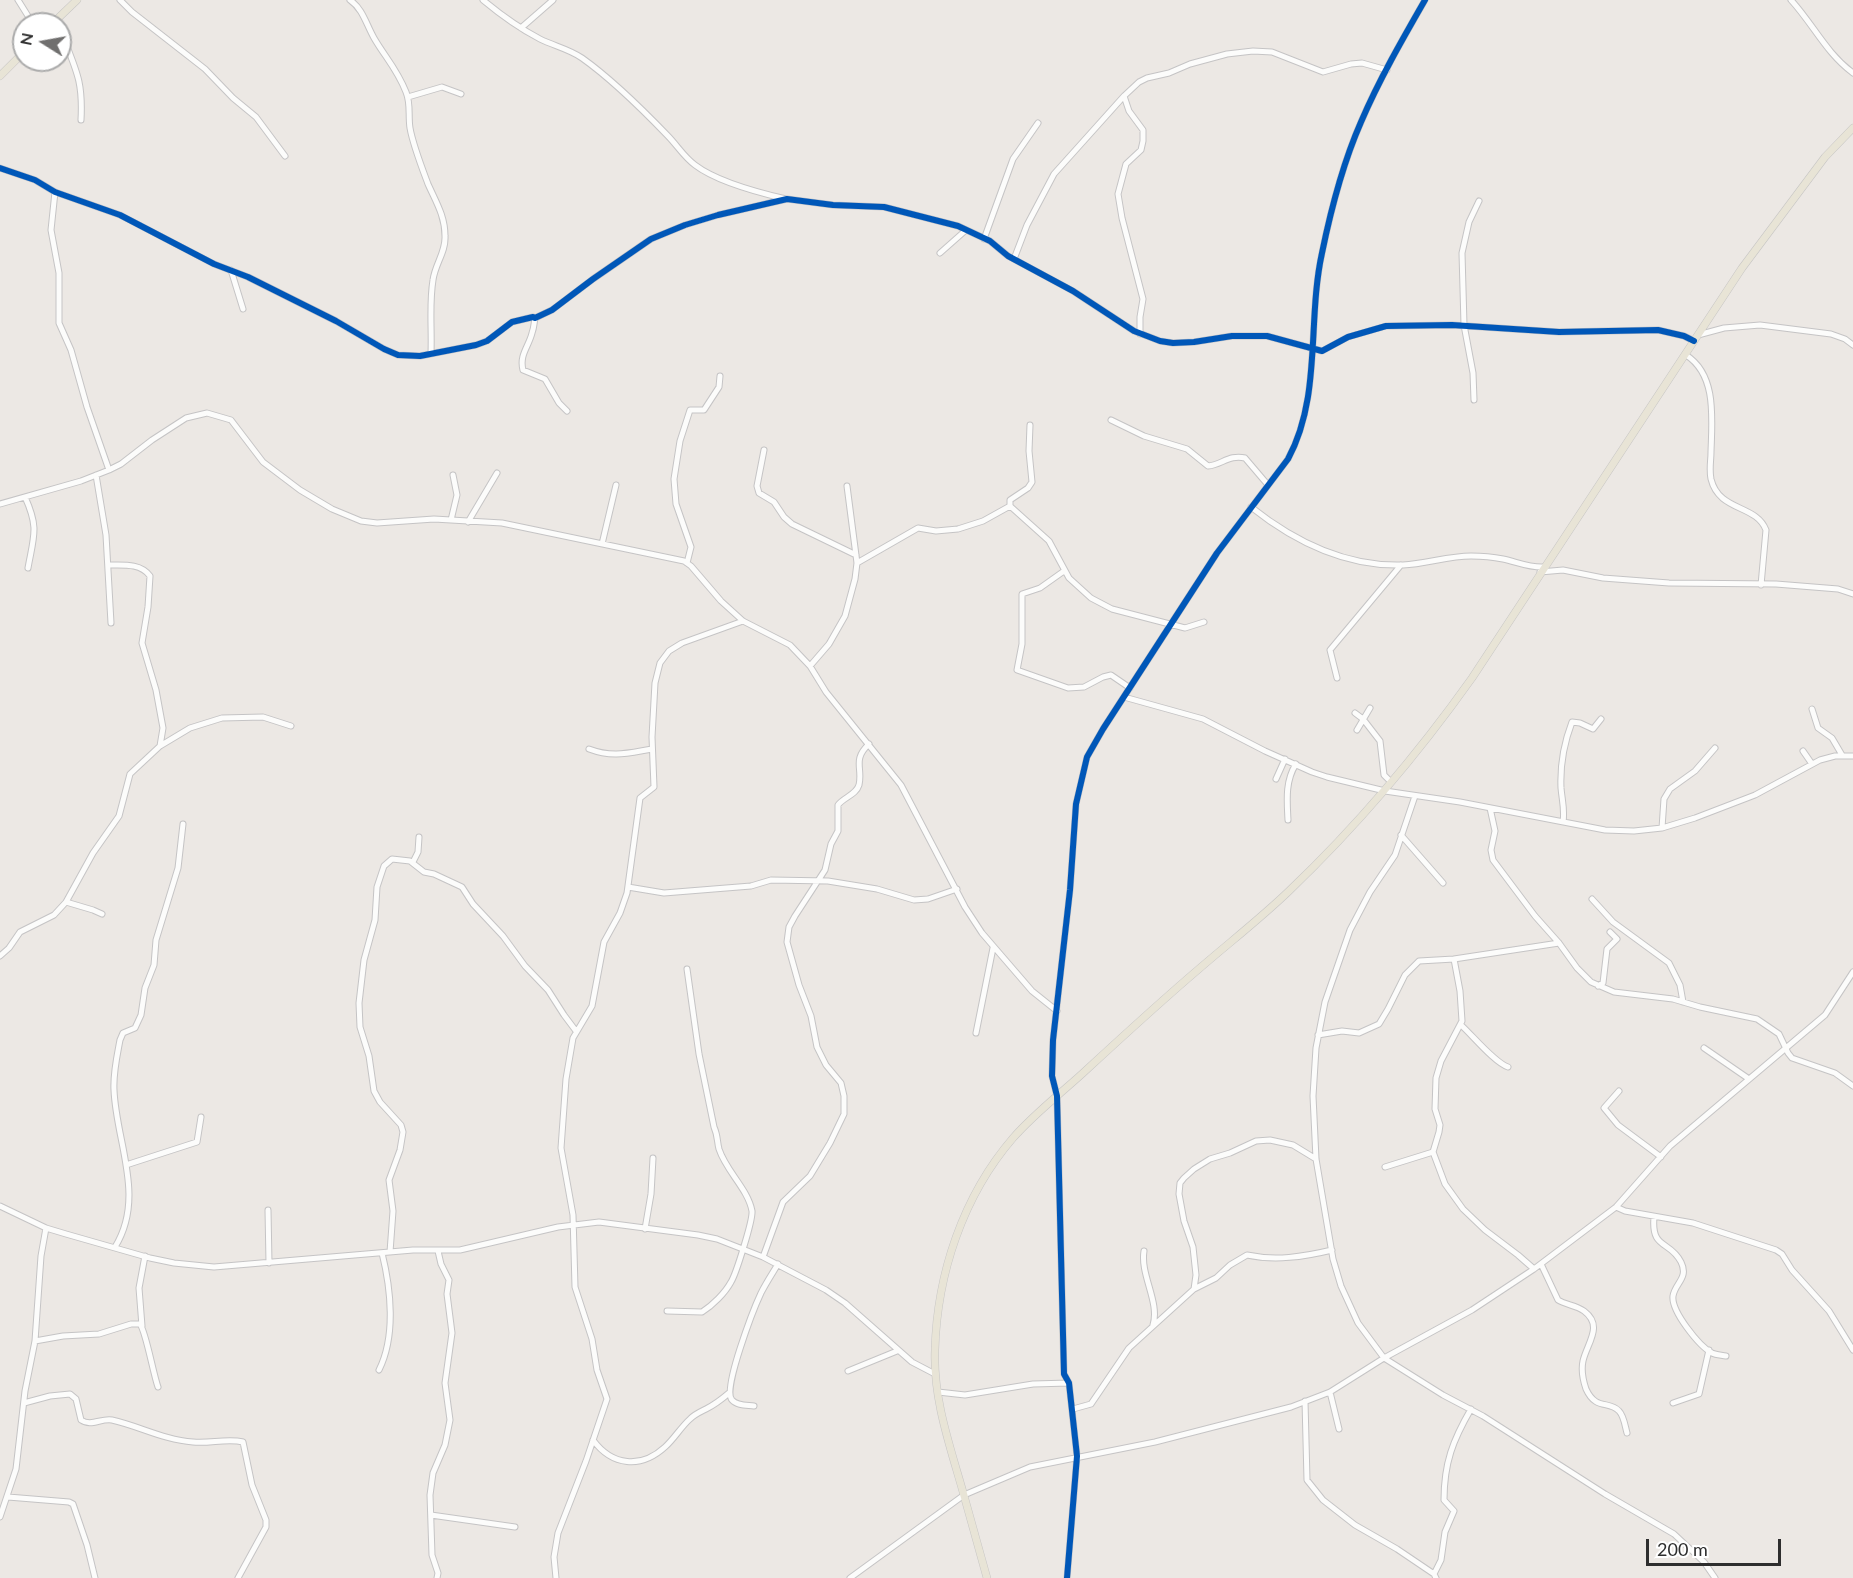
<!DOCTYPE html>
<style>
body{margin:0}
#map{position:relative;width:1853px;height:1578px;overflow:hidden;background:#ece8e4;font-family:Lato,sans-serif}
canvas{display:block}
.north{position:absolute;left:12px;top:12px;width:60px;height:60px;box-sizing:border-box;background:#fff;border:2px solid #ababab;border-radius:50%;rotate:281deg;font-size:16px;font-weight:700;line-height:24px;text-align:center;color:#2e2e2e}
.north::after{content:'';display:block;margin:auto;width:21px;height:27px;background:#706f6e;clip-path:polygon(50% 0,100% 100%,50% 72%,0 100%)}
.scale{position:absolute;left:1646px;top:1539px;width:135px;height:27px;box-sizing:border-box;border:3px solid #2e2e2e;border-top:0;padding-left:8px;font-size:18px;line-height:21px;white-space:nowrap;color:#2e2e2e;-webkit-text-stroke:4px #fff;paint-order:stroke}
</style>
<div id="map">
<canvas width="1853" height="1578"></canvas>
<div class="north">N</div>
<div class="scale">200 m</div>
</div>
<script>
const ctx = document.querySelector('canvas').getContext('2d');
ctx.lineJoin = 'round';
function strokePath(path, color, width, dash) { ctx.strokeStyle = color; ctx.lineWidth = width; ctx.lineCap = dash ? 'butt' : 'round'; ctx.setLineDash(dash || []); ctx.stroke(path); }
const minor = new Path2D(`
 M 18,0 L 33,24
 M 120,0 L 132,12 L 205,69 L 233,98 L 256,117 L 285,156
 M 350,0 C 363,9 366,24 374,38 C 385,57 397,69 406,92 C 411,104 408,115 410,128 C 413,145 422,168 428,184 C 436,202 445,216 445,236 C 446,252 435,264 433,280 C 429,304 432,328 431,353
 M 483,0 C 501,15 519,28 540,39 C 554,46 569,49 582,58 C 613,80 641,108 667,135 C 677,145 684,157 695,165 C 716,181 760,193 786,199
 M 1791,0 C 1813,24 1826,53 1853,73
 M 521,28 L 553,0
 M 60,33 L 64,39 C 77,72 83,83 81,120
 M 408,97 L 442,87 L 461,94
 M 0,168 L 35,180 L 55,192 L 120,215 L 214,264 L 248,277 L 336,321 L 384,349 L 398,355 L 420,356 L 476,345 L 487,341 L 512,322 L 533,317 L 535,318 L 552,310 L 593,279 L 651,239 L 685,225 L 718,215 L 787,199 L 833,205 L 884,207 L 958,226 L 990,241 L 1008,256 L 1073,291 L 1134,331 L 1160,341 L 1173,343 L 1194,342 L 1232,336 L 1267,336 L 1322,351 L 1348,337 L 1386,326 L 1452,325 L 1559,332 L 1658,330 L 1684,336 L 1694,341
 M 55,192 L 51,230 L 59,273 L 59,323 L 71,350 L 87,407 L 109,470
 M 984,239 L 1013,159 L 1038,123
 M 940,253 L 966,230
 M 1014,259 L 1027,225 L 1054,174 L 1124,96
 M 231,270 L 243,309
 M 535,318 C 534,323 534,328 532,333 C 529,346 519,355 523,370 L 545,379 L 559,403 L 567,411
 M 1140,334 L 1140,317 L 1143,299 L 1122,218 L 1118,194 L 1126,164 L 1141,150 L 1143,141 L 1143,130 L 1129,111 L 1124,96 L 1139,82 L 1147,78 L 1169,73 L 1190,64 L 1227,54 L 1253,51 L 1272,52 L 1323,72 L 1351,64 L 1362,63 L 1387,70
 M 1698,335 L 1724,328 L 1760,325 L 1831,334 L 1845,339 L 1853,345
 M 1686,355 C 1717,375 1712,418 1711,452 C 1711,461 1709,469 1711,479 C 1719,512 1756,504 1766,530 L 1761,585
 M 1474,400 L 1473,373 L 1464,325 L 1462,253 L 1469,222 L 1479,201
 M 1111,420 L 1144,436 L 1187,449 L 1208,466 C 1221,465 1230,454 1245,458 L 1268,485
 M 764,450 L 757,486 L 759,493 L 774,502 L 784,517 L 792,524 L 856,555
 M 96,475 L 106,535 L 111,623
 M 25,497 C 39,528 34,535 28,568
 M 0,504 L 81,481 L 109,470 L 121,464 L 152,440 L 186,418 L 207,413 L 231,420 L 263,462 L 300,490 L 332,509 L 361,521 L 377,523 L 434,519 L 502,523 L 684,561 L 691,566 L 721,601 L 743,621 L 790,645 L 810,666 L 826,692 L 901,785 L 965,907 L 982,933 L 1032,991 L 1057,1011
 M 1010,506 L 1010,500 L 1028,488 L 1032,482 L 1029,451 L 1030,425
 M 1251,507 C 1295,542 1345,567 1403,565 C 1426,564 1448,556 1471,556 C 1482,556 1493,557 1503,559 C 1517,562 1530,568 1544,567
 M 451,520 L 457,495 L 453,475
 M 468,522 L 497,473
 M 602,544 L 616,485
 M 687,563 L 691,547 L 676,504 L 674,479 L 680,441 L 690,410 L 704,410 L 719,387 L 720,376
 M 857,563 L 918,528 L 936,531 L 958,529 L 983,521 L 1010,506 L 1049,541 L 1069,578 L 1091,598 L 1112,609 L 1185,628 L 1204,622
 M 109,565 C 123,565 141,563 150,576 L 148,607 L 142,643 L 156,690 L 163,728 L 160,746
 M 1064,571 L 1040,588 L 1022,594 L 1022,644 L 1017,670 L 1068,688 L 1084,687 L 1103,677 L 1111,675 L 1130,688
 M 1540,572 L 1563,570 L 1603,578 L 1669,583 L 1776,584 L 1838,589 L 1853,594
 M 810,666 L 829,644 L 845,616 L 855,579 L 857,563 L 847,486
 M 1337,678 L 1330,650 L 1401,565
 M 1124,697 L 1203,719 L 1265,751 L 1312,772 L 1327,777 L 1385,791 L 1460,802 L 1605,830 L 1634,831 L 1662,828 L 1695,818 L 1755,795 L 1820,760 L 1835,756 L 1853,756
 M 1812,709 L 1818,728 L 1832,738 L 1842,755
 M 1355,713 L 1363,719 L 1380,741 L 1384,775 L 1391,782
 M 1357,730 L 1370,708
 M 589,749 C 613,758 628,753 652,749
 M 1803,751 L 1812,764
 M 1276,779 L 1285,759
 M 1415,796 L 1395,855 L 1370,892 L 1350,930 L 1325,1002 L 1316,1048 L 1313,1096 L 1316,1159 L 1333,1259 L 1341,1286 L 1358,1323 L 1384,1358 L 1443,1395 L 1483,1416 L 1605,1494 L 1674,1534 L 1704,1562 L 1715,1578
 M 1490,808 L 1495,831 L 1491,850 L 1493,860 L 1535,916 L 1559,943 L 1577,968 L 1591,982 L 1614,992 L 1673,999 L 1700,1007 L 1757,1019 L 1779,1034 L 1788,1053 L 1792,1058 L 1835,1073 L 1853,1086
 M 1288,820 C 1287,801 1285,781 1296,764
 M 1563,822 C 1565,810 1562,800 1561,788 C 1560,765 1564,743 1572,722 L 1580,723 L 1593,729 L 1601,719
 M 1662,828 L 1664,799 L 1670,789 L 1695,771 L 1715,748
 M 1401,835 L 1443,883
 M 413,862 L 418,852 L 419,837
 M 628,887 L 664,893 L 751,886 L 771,880 L 828,881 L 877,889 L 914,900 L 928,899 L 957,889
 M 1592,899 L 1613,922 L 1669,963 L 1680,985 L 1683,1002
 M 66,902 L 93,910 L 102,914
 M 0,956 L 9,948 L 20,932 L 54,915 L 66,902 L 93,853 L 119,816 L 130,774 L 160,746 L 190,728 L 222,718 L 263,717 L 291,726
 M 1454,959 L 1460,991 L 1462,1021 L 1441,1061 L 1436,1078 L 1435,1109 L 1440,1125 L 1439,1132 L 1433,1152 L 1445,1184 L 1463,1209 L 1485,1230 L 1518,1255 L 1534,1269
 M 1598,986 L 1603,983 L 1607,949 L 1617,939 L 1610,932
 M 1461,1025 C 1473,1036 1495,1063 1508,1067
 M 976,1033 L 993,948
 M 1318,1035 L 1342,1031 L 1359,1033 L 1379,1024 L 1388,1009 L 1405,975 L 1419,961 L 1454,959 L 1559,943
 M 1704,1048 L 1749,1079
 M 1619,1091 L 1604,1108 L 1618,1125 L 1661,1157
 M 126,1165 L 197,1142 L 201,1117
 M 1385,1167 L 1433,1152
 M 0,1206 L 46,1228 L 66,1234 L 150,1258 L 174,1263 L 214,1267 L 413,1250 L 460,1250 L 558,1227 L 599,1222 L 698,1235 L 717,1239 L 763,1257 L 826,1290 L 845,1303 L 912,1362 L 935,1374
 M 1616,1207 L 1625,1211 L 1693,1223 L 1776,1250 L 1782,1254 L 1792,1270 L 1829,1311 L 1853,1350
 M 268,1210 L 269,1263
 M 1654,1217 C 1651,1250 1670,1240 1681,1262 C 1689,1278 1675,1283 1673,1296 C 1671,1311 1699,1346 1712,1353 C 1716,1355 1721,1355 1726,1356
 M 645,1229 L 651,1194 L 653,1158
 M 115,1247 C 146,1197 116,1142 114,1090 C 113,1073 117,1056 120,1040 L 123,1033 L 135,1028 L 141,1015 L 145,988 L 154,965 L 156,940 L 178,868 L 183,824
 M 1144,1251 C 1140,1275 1160,1302 1153,1325
 M 390,1252 L 393,1211 L 389,1180 L 400,1150 L 403,1132 L 401,1125 L 380,1102 L 374,1091 L 369,1056 L 360,1027 L 359,1003 L 364,960 L 375,920 L 377,887 L 384,866 L 392,859 L 410,861 L 424,872 L 434,874 L 462,887 L 473,904 L 503,936 L 525,966 L 548,990 L 564,1015 L 576,1031
 M 763,1257 L 783,1202 L 810,1176 L 830,1143 L 844,1114 L 844,1096 L 841,1083 L 826,1065 L 817,1047 L 811,1016 L 799,985 L 787,942 L 789,927 L 795,916 L 825,870 L 831,844 L 838,831 L 838,805 C 844,797 856,795 859,785 C 863,768 852,760 869,744
 M 1541,1264 L 1558,1300 C 1566,1305 1576,1305 1584,1311 C 1604,1326 1587,1343 1583,1361 C 1581,1370 1583,1380 1586,1389 C 1596,1411 1609,1400 1619,1411 C 1624,1416 1625,1426 1627,1433
 M 1194,1289 L 1216,1278 L 1230,1265 L 1247,1255 C 1275,1261 1303,1257 1332,1250
 M 667,1311 L 702,1312 C 713,1305 725,1293 731,1282 C 736,1274 753,1220 752,1211 C 748,1189 726,1171 719,1149 C 717,1142 718,1136 714,1127 L 699,1054 L 687,969
 M 142,1326 L 139,1288 L 145,1256
 M 35,1341 L 63,1336 L 99,1334 L 131,1324 L 140,1324 C 146,1332 153,1373 158,1387
 M 379,1370 C 396,1336 391,1289 382,1253
 M 848,1371 L 897,1351
 M 938,1392 L 965,1395 L 1033,1384 L 1069,1383
 M 1330,1392 L 1339,1429
 M 1305,1401 L 1307,1480 L 1323,1500 L 1355,1525 L 1397,1549 L 1434,1574 L 1436,1578
 M 24,1403 L 50,1396 L 70,1394 L 76,1399 L 81,1420 C 91,1427 101,1418 112,1420 C 139,1426 164,1440 193,1442 C 209,1444 227,1438 243,1442 L 252,1485 L 266,1520 L 266,1527 L 238,1578
 M 1673,1403 L 1699,1394 L 1709,1350
 M 754,1406 C 748,1405 737,1406 732,1400 C 722,1390 754,1308 761,1293 C 766,1283 772,1274 778,1264
 M 1073,1409 L 1091,1404 L 1129,1348 L 1194,1289 L 1196,1275 L 1193,1247 L 1184,1221 L 1179,1194 L 1180,1183 L 1184,1178 L 1194,1169 L 1210,1159 L 1230,1153 L 1256,1141 L 1270,1140 L 1293,1145 L 1316,1159
 M 593,1440 C 612,1466 641,1469 665,1447 C 674,1439 681,1427 690,1419 C 695,1414 700,1412 706,1409 C 714,1405 722,1399 729,1393
 M 8,1497 L 69,1502 L 73,1504 L 87,1545 L 95,1578
 M 431,1515 L 515,1527
 M 0,1517 L 16,1469 L 25,1391 L 35,1341 L 41,1256 L 46,1228
 M 1434,1574 L 1441,1560 L 1445,1532 L 1454,1511 L 1444,1500 C 1444,1463 1453,1440 1471,1409
 M 437,1578 L 438,1573 L 432,1555 L 430,1495 L 433,1473 L 445,1445 L 450,1420 L 445,1383 L 452,1333 L 447,1294 L 449,1280 L 441,1264 L 438,1251
 M 556,1578 L 554,1557 L 558,1533 L 586,1461 L 607,1399 L 597,1370 L 592,1339 L 575,1287 L 573,1215 L 561,1148 L 566,1079 L 573,1038 L 592,1006 L 604,942 L 620,913 L 627,893 L 640,798 L 654,787 L 652,737 L 655,683 L 660,663 L 669,651 L 682,643 L 743,621
 M 850,1578 L 964,1495 L 1030,1467 L 1155,1442 L 1291,1407 L 1330,1392 L 1384,1358 L 1472,1310 L 1534,1269 L 1616,1207 L 1670,1146 L 1825,1015 L 1853,972
 M 1067,1578 L 1077,1456 L 1069,1383 L 1064,1374 L 1057,1096 L 1052,1076 L 1053,1040 L 1070,890 L 1076,804 L 1087,757 L 1103,729 L 1217,553 L 1288,459 C 1322,396 1307,321 1322,253 C 1331,209 1343,163 1361,122 C 1379,80 1402,40 1425,0`);
const major = new Path2D(`
 M 52,24 L 77,0
 M 0,76 L 24,52
 M 987,1578 C 979,1550 971,1521 963,1492 C 950,1446 933,1399 935,1350 C 937,1274 963,1196 1013,1138 C 1034,1114 1060,1094 1083,1073 C 1122,1037 1160,1002 1200,968 C 1230,942 1261,918 1289,891 C 1357,826 1418,754 1472,678 L 1742,268 L 1825,157 L 1853,128`);
const cycleway = new Path2D(`
 M 0,168 L 35,180 L 55,192 L 120,215 L 214,264 L 248,277 L 336,321 L 384,349 L 398,355 L 420,356 L 476,345 L 487,341 L 512,322 L 533,317 L 535,318 L 552,310 L 593,279 L 651,239 L 685,225 L 718,215 L 787,199 L 833,205 L 884,207 L 958,226 L 990,241 L 1008,256 L 1073,291 L 1134,331 L 1160,341 L 1173,343 L 1194,342 L 1232,336 L 1267,336 L 1322,351 L 1348,337 L 1386,326 L 1452,325 L 1559,332 L 1658,330 L 1684,336 L 1694,341
 M 1067,1578 L 1077,1456 L 1069,1383 L 1064,1374 L 1057,1096 L 1052,1076 L 1053,1040 L 1070,890 L 1076,804 L 1087,757 L 1103,729 L 1217,553 L 1288,459 C 1322,396 1307,321 1322,253 C 1331,209 1343,163 1361,122 C 1379,80 1402,40 1425,0`);
strokePath(minor, '#c5c4c5', 7);
strokePath(major, '#c6c5c4', 8);
strokePath(minor, '#fcfcfb', 5);
strokePath(major, '#e8e4d6', 7);
strokePath(cycleway, '#0057b8', 6);
</script>
